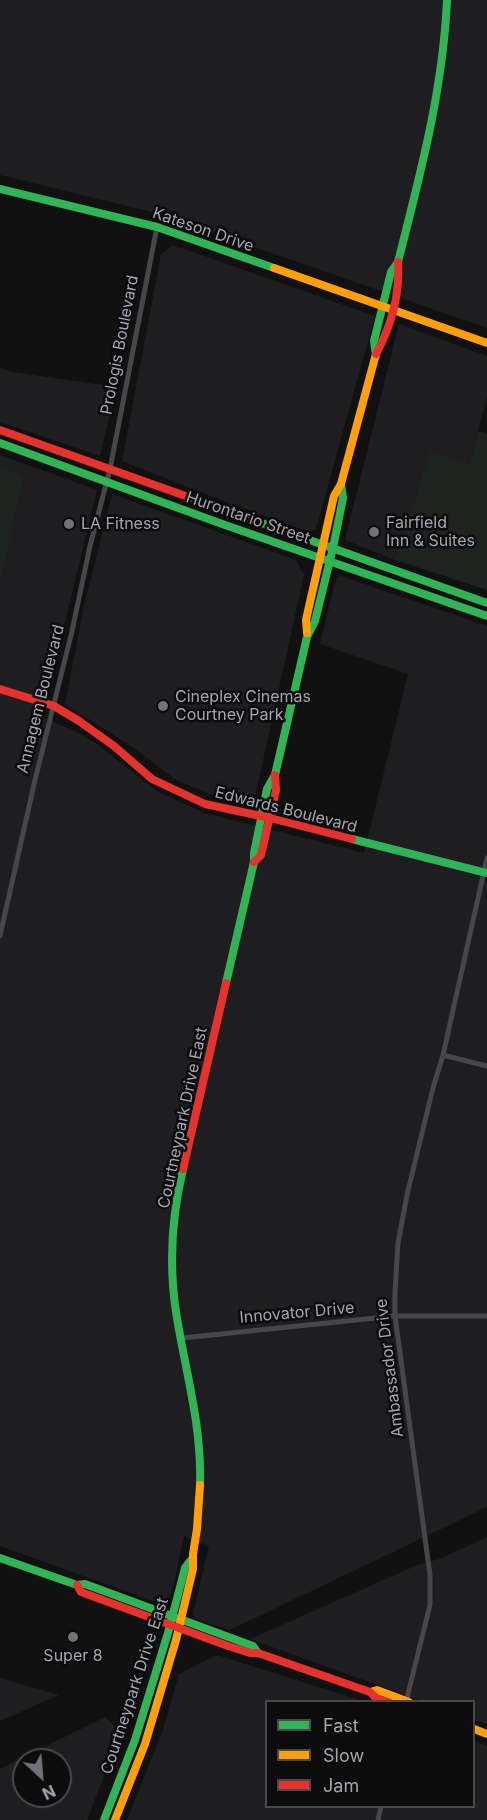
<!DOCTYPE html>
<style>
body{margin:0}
#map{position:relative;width:487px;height:1820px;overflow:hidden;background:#111112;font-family:Inter,sans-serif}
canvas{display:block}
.legend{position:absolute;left:265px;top:1700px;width:210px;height:108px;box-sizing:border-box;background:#0c0c0d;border:2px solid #48494f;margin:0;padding:8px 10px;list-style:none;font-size:18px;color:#a3a5b1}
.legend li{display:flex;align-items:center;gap:12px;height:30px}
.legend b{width:30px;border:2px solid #48494f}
.north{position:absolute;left:12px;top:1748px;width:60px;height:60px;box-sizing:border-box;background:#0c0c0d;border:2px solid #48494f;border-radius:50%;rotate:154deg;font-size:16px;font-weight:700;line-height:24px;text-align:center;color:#a3a5b1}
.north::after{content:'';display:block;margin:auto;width:21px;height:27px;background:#707179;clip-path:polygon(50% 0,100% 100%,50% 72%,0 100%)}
</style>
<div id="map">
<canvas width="487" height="1820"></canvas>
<ul class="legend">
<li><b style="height:8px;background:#30b455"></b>Fast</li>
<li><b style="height:8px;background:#ff9f0a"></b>Slow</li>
<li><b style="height:8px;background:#e5322d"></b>Jam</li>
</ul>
<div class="north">N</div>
</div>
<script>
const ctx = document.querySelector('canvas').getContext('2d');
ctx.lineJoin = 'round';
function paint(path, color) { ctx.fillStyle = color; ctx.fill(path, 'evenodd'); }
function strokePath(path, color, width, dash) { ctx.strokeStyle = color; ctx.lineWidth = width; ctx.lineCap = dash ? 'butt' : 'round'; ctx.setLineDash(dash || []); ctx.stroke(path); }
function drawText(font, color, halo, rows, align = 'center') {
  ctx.font = font + ' Inter,sans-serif'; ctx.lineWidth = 5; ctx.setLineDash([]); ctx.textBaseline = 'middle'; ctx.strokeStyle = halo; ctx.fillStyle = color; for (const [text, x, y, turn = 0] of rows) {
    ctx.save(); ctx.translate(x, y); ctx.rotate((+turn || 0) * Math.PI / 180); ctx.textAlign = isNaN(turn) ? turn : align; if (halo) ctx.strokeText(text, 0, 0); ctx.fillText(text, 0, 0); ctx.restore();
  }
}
const built = new Path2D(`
 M 0,0 L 487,0 L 487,328 L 160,214 L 0,175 Z
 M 173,245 L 375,316 L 316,529 L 309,532 L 208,495 L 122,461 L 161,254 Z
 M 399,324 L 487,356 L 487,397 L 469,464 L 430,452 L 395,560 L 345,540 Z
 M 0,368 L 12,372 L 116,387 L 100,456 L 0,422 Z
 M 0,455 L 97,490 L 42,717 L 73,730 L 93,741 L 158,792 L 204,813 L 364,853 L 408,674 L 320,644 L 336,579 L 341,576 L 487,626 L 487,872 L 484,880 L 487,881 L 487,1507 L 230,1630 L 195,1619 L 193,1613 L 209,1546 L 184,1536 L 174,1583 L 167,1606 L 0,1546 Z
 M 112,494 L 296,560 L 304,575 L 255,797 L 247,802 L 209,794 L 176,780 L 131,746 L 65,704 L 84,606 Z
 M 487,1537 L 487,1724 L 474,1720 L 474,1702 L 422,1701 L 250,1639 L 415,1566 L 442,1558 Z
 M 217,1655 L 363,1701 L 266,1702 L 266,1806 L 474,1806 L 474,1741 L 487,1746 L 487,1820 L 127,1820 L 163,1730 L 179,1674 Z
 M 0,1678 L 59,1695 L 0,1721 Z
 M 105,1717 L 121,1732 L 87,1820 L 0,1820 L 0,1769 ZM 24,1760 L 60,1760 L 60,1796 L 24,1796 Z`);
const green = new Path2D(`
 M 478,431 L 487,434 L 487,590 L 395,560 L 430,451 L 469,464 Z
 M 0,466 L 24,475 L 0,582 Z`);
const street = new Path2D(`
 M 0,936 L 35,780 L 72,631 L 90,546 L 110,469 L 157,227
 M 443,1055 L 487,1066
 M 182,1338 L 395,1316 L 487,1316
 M 406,1702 L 430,1605 L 430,1575 L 395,1316 L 395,1292 L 398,1243 L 407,1195 L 433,1088 L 443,1055 L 487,858
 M 378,1820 L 381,1806`);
const fast = new Path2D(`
 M 0,189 L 157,227 L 274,268
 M 376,355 L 374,341 L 391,272 L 398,262 C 420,175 443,90 447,0
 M 0,443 L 225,525 L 487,616
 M 239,515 L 487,603
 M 352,839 L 487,873
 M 226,983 L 254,862 L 254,853 L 267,789 L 275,775 L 307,637 L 315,621 L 333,548 L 343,498 L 341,484
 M 183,1169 C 172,1215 169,1266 176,1312 C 185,1370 202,1425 200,1485
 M 0,1558 L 77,1585 L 85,1584 L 253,1646 L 258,1653
 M 104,1820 L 135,1740 L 168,1633 L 185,1568 L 191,1560`);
const slow = new Path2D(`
 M 274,268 L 487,343
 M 307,633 L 306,620 L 334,496 L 341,484 L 376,354
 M 370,1692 L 377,1690 L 409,1702
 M 474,1729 L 487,1734
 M 115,1820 L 145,1744 L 176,1640 L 193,1569 L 193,1554 L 197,1529 L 200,1485`);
const jam = new Path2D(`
 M 376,354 C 391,326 400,294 398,262
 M 0,430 L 239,515
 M 0,689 L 54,706 L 79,721 L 114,746 L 152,779 L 205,804 L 270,818 L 352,839
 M 254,862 L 261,855 L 276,790 L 275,775
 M 183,1169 L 226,983
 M 77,1585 L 81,1592 L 228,1646 L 250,1653 L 258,1653 L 370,1692 L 376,1698 L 387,1702`);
const markers = [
 [69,524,6,"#707179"],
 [374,532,6,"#707179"],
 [163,706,6,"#707179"],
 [73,1637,6,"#707179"]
];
const streetNames = [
 ["Kateson Drive",203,230,19],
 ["Prologis Boulevard",120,345,-79],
 ["Hurontario Street",248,518,19],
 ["Annagem Boulevard",41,699,-76],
 ["Edwards Boulevard",286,810,14],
 ["Courtneypark Drive East",183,1118,-78],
 ["Innovator Drive",297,1313,-5],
 ["Ambassador Drive",390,1368,-97],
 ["Courtneypark Drive East",135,1686,-72]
];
const poiNames = [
 ["Fairfield",386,523],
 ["Inn & Suites",386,541],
 ["LA Fitness",81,524],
 ["Cineplex Cinemas",175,697],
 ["Courtney Park",175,715],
 ["Super 8",73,1656,"center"]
];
paint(built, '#1e1e20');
paint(green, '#1d231f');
strokePath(street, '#47474b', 5);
strokePath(fast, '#30b455', 8);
strokePath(slow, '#ff9f0a', 8);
strokePath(jam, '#e5322d', 8);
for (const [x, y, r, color] of markers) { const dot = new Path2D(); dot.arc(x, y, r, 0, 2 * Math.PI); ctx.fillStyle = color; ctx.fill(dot); strokePath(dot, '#0c0c0d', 2); }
drawText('16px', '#a3a5b1', '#0c0c0d', streetNames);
drawText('16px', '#a3a5b1', '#0c0c0d', poiNames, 'left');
</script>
